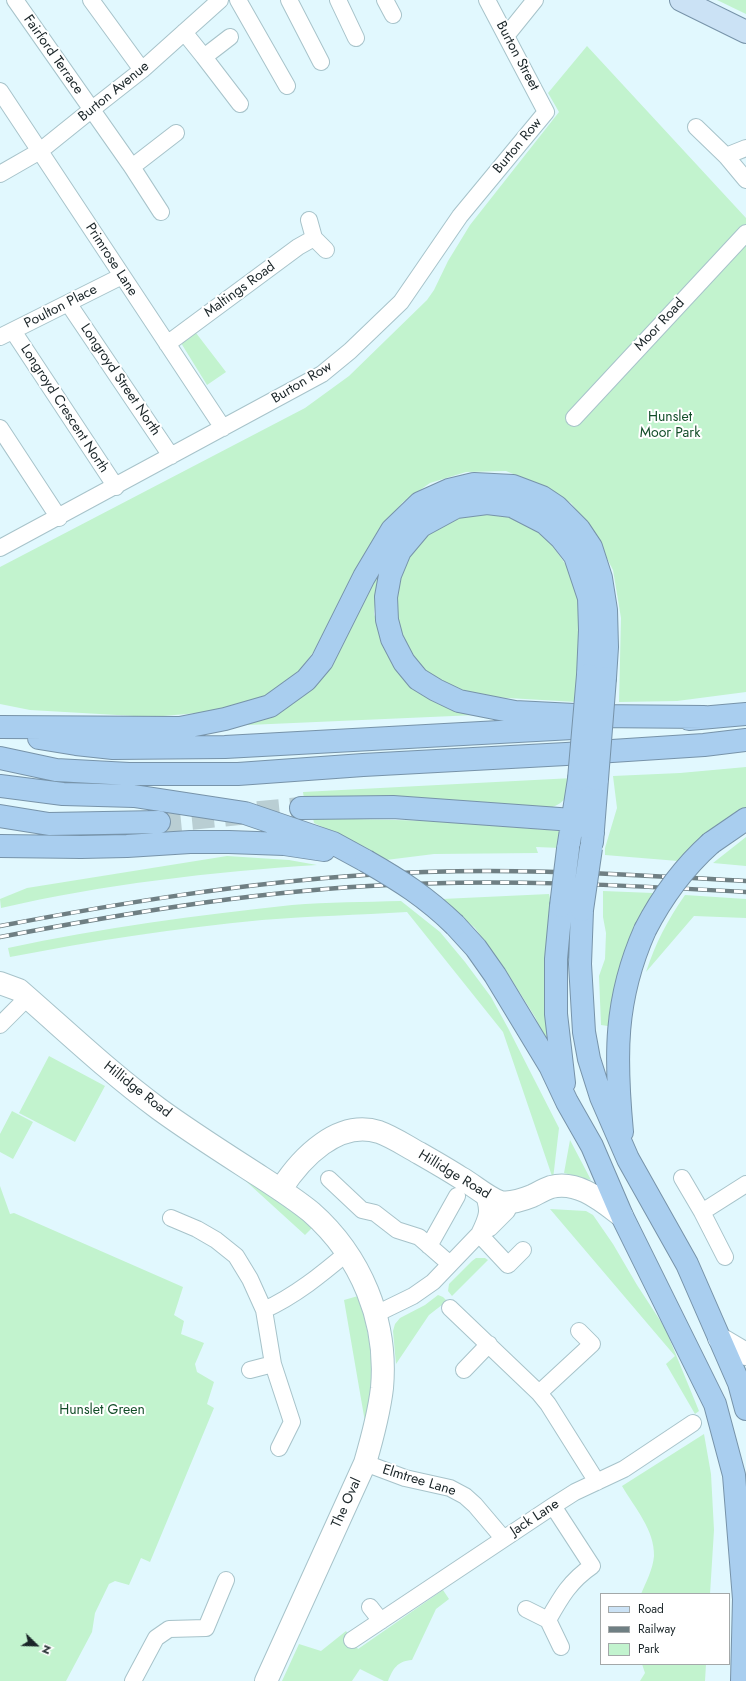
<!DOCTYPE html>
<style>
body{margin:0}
#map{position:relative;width:746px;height:1681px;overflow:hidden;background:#e1f8fe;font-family:Jost,sans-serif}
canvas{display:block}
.legend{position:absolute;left:600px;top:1593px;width:130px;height:72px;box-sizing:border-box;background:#fff;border:1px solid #a3a8a9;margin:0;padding:5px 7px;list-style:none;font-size:12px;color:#1a2528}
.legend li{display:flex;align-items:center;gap:8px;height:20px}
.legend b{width:20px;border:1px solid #a3a8a9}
.north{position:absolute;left:16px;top:1625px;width:40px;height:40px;-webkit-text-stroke:3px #fff;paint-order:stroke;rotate:113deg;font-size:11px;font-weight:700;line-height:16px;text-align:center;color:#1a2528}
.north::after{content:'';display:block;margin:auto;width:14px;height:18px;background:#1a2528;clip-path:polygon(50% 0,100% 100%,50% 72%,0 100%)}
</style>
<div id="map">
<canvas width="746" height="1681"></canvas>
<ul class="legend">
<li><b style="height:5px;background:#cbe2f5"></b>Road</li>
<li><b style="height:5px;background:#6f7f83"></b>Railway</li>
<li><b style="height:11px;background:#c2f3ce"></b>Park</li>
</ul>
<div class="north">N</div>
</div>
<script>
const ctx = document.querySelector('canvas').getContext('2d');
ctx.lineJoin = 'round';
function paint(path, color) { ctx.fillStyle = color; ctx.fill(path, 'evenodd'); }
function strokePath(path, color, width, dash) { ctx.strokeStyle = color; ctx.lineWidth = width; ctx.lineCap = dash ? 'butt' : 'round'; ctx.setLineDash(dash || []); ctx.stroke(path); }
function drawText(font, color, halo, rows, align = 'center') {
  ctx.font = font + ' Jost,sans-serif'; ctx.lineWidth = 4; ctx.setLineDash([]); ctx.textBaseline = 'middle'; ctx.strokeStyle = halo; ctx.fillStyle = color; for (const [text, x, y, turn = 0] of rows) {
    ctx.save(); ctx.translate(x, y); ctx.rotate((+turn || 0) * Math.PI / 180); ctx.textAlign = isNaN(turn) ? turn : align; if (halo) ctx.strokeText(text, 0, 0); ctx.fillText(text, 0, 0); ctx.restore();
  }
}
const green = new Path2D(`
 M 717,0 L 746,0 L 746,14 Z
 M 587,46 L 746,218 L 746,692 L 677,701 L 619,702 L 621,618 L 613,570 L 595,535 L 571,503 L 545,487 L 506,471 L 466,472 L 430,483 L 403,502 L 378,532 L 324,638 L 296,675 L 264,697 L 220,711 L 152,717 L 30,710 L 0,704 L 0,567 L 305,408 L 349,376 L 427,300 L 434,290 L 448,261 L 470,225 L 559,112 L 548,93 Z
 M 193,329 L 226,372 L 207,385 L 181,343 Z
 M 467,513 L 495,513 L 525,523 L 548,539 L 566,565 L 579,598 L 581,637 L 576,702 L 491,697 L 452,690 L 415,663 L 399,637 L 393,602 L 399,570 L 415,544 L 438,525 Z
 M 373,569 L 380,573 L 376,593 L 374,614 L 387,649 L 476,715 L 225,726 L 283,706 Z
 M 746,767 L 746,808 C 721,823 699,840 678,861 L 605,855 L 605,848 L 617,808 L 613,776 L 680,773 Z
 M 573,778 C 568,795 567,802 550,808 L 436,799 L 388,797 L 304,799 L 303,792 Z
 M 313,818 L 435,821 L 560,831 L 561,848 L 536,847 L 538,853 L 434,854 L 386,860 L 367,848 L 314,823 Z
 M 746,837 L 746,866 L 713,863 Z
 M 227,856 L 289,860 L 317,865 C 212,872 104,884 1,908 L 0,899 L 27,888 Z
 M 603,891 L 653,893 C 630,934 612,979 608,1026 L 601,1025 L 599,976 L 605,959 L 606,933 L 603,917 Z
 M 549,894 L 551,902 L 545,1013 L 553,1049 L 551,1050 L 535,1017 L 505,969 L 475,928 L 442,899 Z
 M 685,895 L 746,899 L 746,918 L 694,916 L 646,972 C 656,942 667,921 685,895 Z
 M 401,901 L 440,932 L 465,962 L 491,997 L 508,1028 L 559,1128 L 553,1179 L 503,1032 L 407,912 C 359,915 310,916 262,920 C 177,928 93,941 10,957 L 8,948 C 101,928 197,915 292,905 C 328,902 365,902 401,901 Z
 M 49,1056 L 105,1086 L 75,1142 L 19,1113 Z
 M 12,1111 L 33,1122 L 13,1159 L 0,1152 L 0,1134 Z
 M 570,1140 L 591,1180 L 564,1173 Z
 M 238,1174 L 289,1208 L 313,1227 L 305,1235 Z
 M 0,1186 L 10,1214 L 14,1213 L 183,1287 L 174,1315 L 184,1321 L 181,1334 L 204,1343 L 195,1364 L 197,1372 L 214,1382 L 207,1404 L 214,1408 L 150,1562 L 141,1558 L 129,1585 L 115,1581 L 109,1584 L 95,1613 L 92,1632 L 66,1681 L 0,1681 Z
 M 550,1209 L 586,1211 L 593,1215 L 613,1244 L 637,1285 L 665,1328 L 699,1411 L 695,1414 L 666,1364 L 675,1356 Z
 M 476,1258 L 485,1258 L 488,1260 L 452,1296 L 448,1291 L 449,1284 L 472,1261 Z
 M 438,1295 L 443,1297 L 447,1301 L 429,1315 L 396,1364 L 393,1331 L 395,1324 L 400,1318 L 425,1305 Z
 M 358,1296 C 372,1340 377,1377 365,1422 L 344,1300 Z
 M 704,1434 L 711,1474 L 714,1530 L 710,1594 L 641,1594 C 646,1582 653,1569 654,1556 C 655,1530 634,1507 622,1486 Z
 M 443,1590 L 449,1599 L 436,1609 L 412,1660 C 397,1661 393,1669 388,1681 L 384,1681 L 360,1669 L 352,1681 L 282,1681 L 299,1644 L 321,1651 L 346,1631 L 358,1649 Z
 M 642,1664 L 706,1664 L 705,1681 L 640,1681 L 645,1673 Z`);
const highwayTunnel = new Path2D(`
 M 159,822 L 301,808`);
const street = new Path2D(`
 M 15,0 L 132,167 L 161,212
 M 91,0 L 142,70
 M 238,0 L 287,86
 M 289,0 L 321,62
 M 338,0 L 356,38
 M 385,0 L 393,15
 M 184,32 L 204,57 L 230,37
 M 506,36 L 535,0
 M 204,57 L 240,104
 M 0,91 L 223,428
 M 696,127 L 726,156 L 746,180
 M 726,156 L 746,148
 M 132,167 L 176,133
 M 0,174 L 40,151 L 91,110 L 142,70 L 220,0
 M 309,220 L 314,238 L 326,250
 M 68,303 L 171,456
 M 13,331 L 116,487
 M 0,337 L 122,276
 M 167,344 L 298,247 L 314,238
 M 574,418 L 746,233
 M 0,428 L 59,518
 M 0,548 L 322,374 L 350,351 L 401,302 L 460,216 L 546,112 L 487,0
 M 0,1025 L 28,997
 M 682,1178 L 702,1212 L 725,1257
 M 329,1179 L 362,1210 L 375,1213 L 397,1230 L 419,1237 L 450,1264
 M 702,1212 L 746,1184
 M 171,1218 L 197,1229 L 216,1240 L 236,1256 L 250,1279 L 264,1310 L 273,1364 L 292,1422 L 279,1448
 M 479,1234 L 508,1265 L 523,1250
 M 479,1234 C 488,1216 490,1210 482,1191
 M 429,1246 L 457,1196
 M 450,1308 L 539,1393 L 548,1404 L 597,1482
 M 264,1310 C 295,1296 322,1274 348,1252
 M 376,1314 L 413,1296 L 433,1282 L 479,1234 L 490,1228 L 507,1211 L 511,1203
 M 250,1370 L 273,1364
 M 464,1370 L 489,1344
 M 539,1393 L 592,1344 L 579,1331
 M 365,1463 L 405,1478 L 450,1488 L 465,1496 L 475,1505 L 503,1538
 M 370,1607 L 381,1621
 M 526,1609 L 548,1620 L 561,1647
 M 548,1620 C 561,1597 570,1581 592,1566 L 553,1506
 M 352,1640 L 553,1506 L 575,1492 L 624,1469 L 693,1423
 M 133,1681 L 156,1638 L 169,1629 L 206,1628 L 226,1580`);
const secondary = new Path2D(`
 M 0,983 L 19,990 C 65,1030 110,1073 159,1109 C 192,1133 227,1155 261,1177 C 278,1188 295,1199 311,1212 C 361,1256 388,1321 382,1388 C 379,1413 372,1439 365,1463 L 266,1681
 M 281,1189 C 301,1158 338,1119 379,1132 C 393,1137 406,1146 419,1153 C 433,1161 447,1169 461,1178 C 472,1184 488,1198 500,1202 C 510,1204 522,1200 532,1196 C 538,1193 545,1189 551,1187 C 578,1180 602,1201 622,1216
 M 719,1338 L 746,1354`);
const primary = new Path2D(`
 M 681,0 L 746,32`);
const highway = new Path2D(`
 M 588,675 L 590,630 L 589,598 L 575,556 L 561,538 L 545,523 L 512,506 L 487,503 L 456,507 L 421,526 L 400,551 L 390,575 L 386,597 L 387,620 L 392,639 L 404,662 L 418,679 L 436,690 L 459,701 L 515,712 L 594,716 L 704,717
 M 689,719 L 746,714
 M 0,727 L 180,728 L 225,719 L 270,706 L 306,680 L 322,661 L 364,577 L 392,530 L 420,503 L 449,490 L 474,484 L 513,486 L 542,497 L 557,507 L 579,529 L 591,547 L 601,578 L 606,610 L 607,647 L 605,678
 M 39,738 L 76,744 L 113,748 L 225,747 L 591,727
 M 0,758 L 56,770 L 129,774 L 238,774 L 363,765 L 566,754 L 704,745 L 746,740
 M 0,786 L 63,794 L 134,796 L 245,813 L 333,843 L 366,861
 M 301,808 L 393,807 L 573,820 L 585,825 L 593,833
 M 0,816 L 49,824 L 159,822
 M 592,842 L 597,779
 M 711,843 L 746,819
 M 0,846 L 81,847 L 127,846 L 190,842 L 229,842 L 284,844 L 324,850
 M 568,849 L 579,779
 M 561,906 L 556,959 L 556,1014 L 564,1083
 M 582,910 L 580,964 L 584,1032 L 589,1059 L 601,1097 L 628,1159 L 687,1264 L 739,1383 L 746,1409
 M 455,925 L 476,948 L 495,975 L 550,1066 L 567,1102 L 592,1146 L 622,1216 L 715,1404 L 734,1475 L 744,1599 L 742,1681
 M 622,1132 C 615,1057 614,1000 645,930`);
const rail = new Path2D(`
 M 0,926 C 121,903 243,883 366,875 C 492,866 620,874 746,881
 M 0,937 C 122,914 245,893 369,886 C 495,878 621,885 746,892`);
const highwayBridge = new Path2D(`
 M 579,779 L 588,675
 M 597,779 L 605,678
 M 366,861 C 401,881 426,897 455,925
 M 561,906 L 568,849
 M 582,910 L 591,848
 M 645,930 C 662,897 683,868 711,843`);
const streetNames = [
 ["Fairford Terrace",53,55,55],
 ["Burton Street",517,56,62],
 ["Burton Avenue",114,92,-39],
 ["Burton Row",518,146,-50],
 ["Primrose Lane",111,260,57],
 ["Maltings Road",240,290,-36],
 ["Poulton Place",61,307,-27],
 ["Moor Road",660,325,-47],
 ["Longroyd Street North",120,380,56],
 ["Burton Row",302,383,-31],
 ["Longroyd Crescent North",64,409,57],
 ["Hillidge Road",137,1090,38],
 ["Hillidge Road",454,1175,31],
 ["Elmtree Lane",419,1481,17],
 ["The Oval",347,1503,-66],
 ["Jack Lane",535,1518,-33]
];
const parkNames = [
 ["Hunslet",670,418],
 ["Moor Park",670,434],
 ["Hunslet Green",102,1411]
];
paint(green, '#c2f3ce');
strokePath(highwayTunnel, '#b9ced3', 22, [22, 11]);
strokePath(street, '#a7c3ca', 18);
strokePath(secondary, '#a7c3ca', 24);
strokePath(primary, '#7793a9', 24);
strokePath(highway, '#7793a9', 24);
strokePath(street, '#fff', 16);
strokePath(secondary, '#fff', 22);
strokePath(primary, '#cbe2f5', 22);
strokePath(highway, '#a9ceef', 22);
strokePath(rail, '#6f7f83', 4.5);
strokePath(rail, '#fff', 3, [9]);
strokePath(highwayBridge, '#7793a9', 24, []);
strokePath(highwayBridge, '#a9ceef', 22);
drawText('14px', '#1a2528', '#fff', streetNames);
drawText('14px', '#134e29', '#fff', parkNames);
</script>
